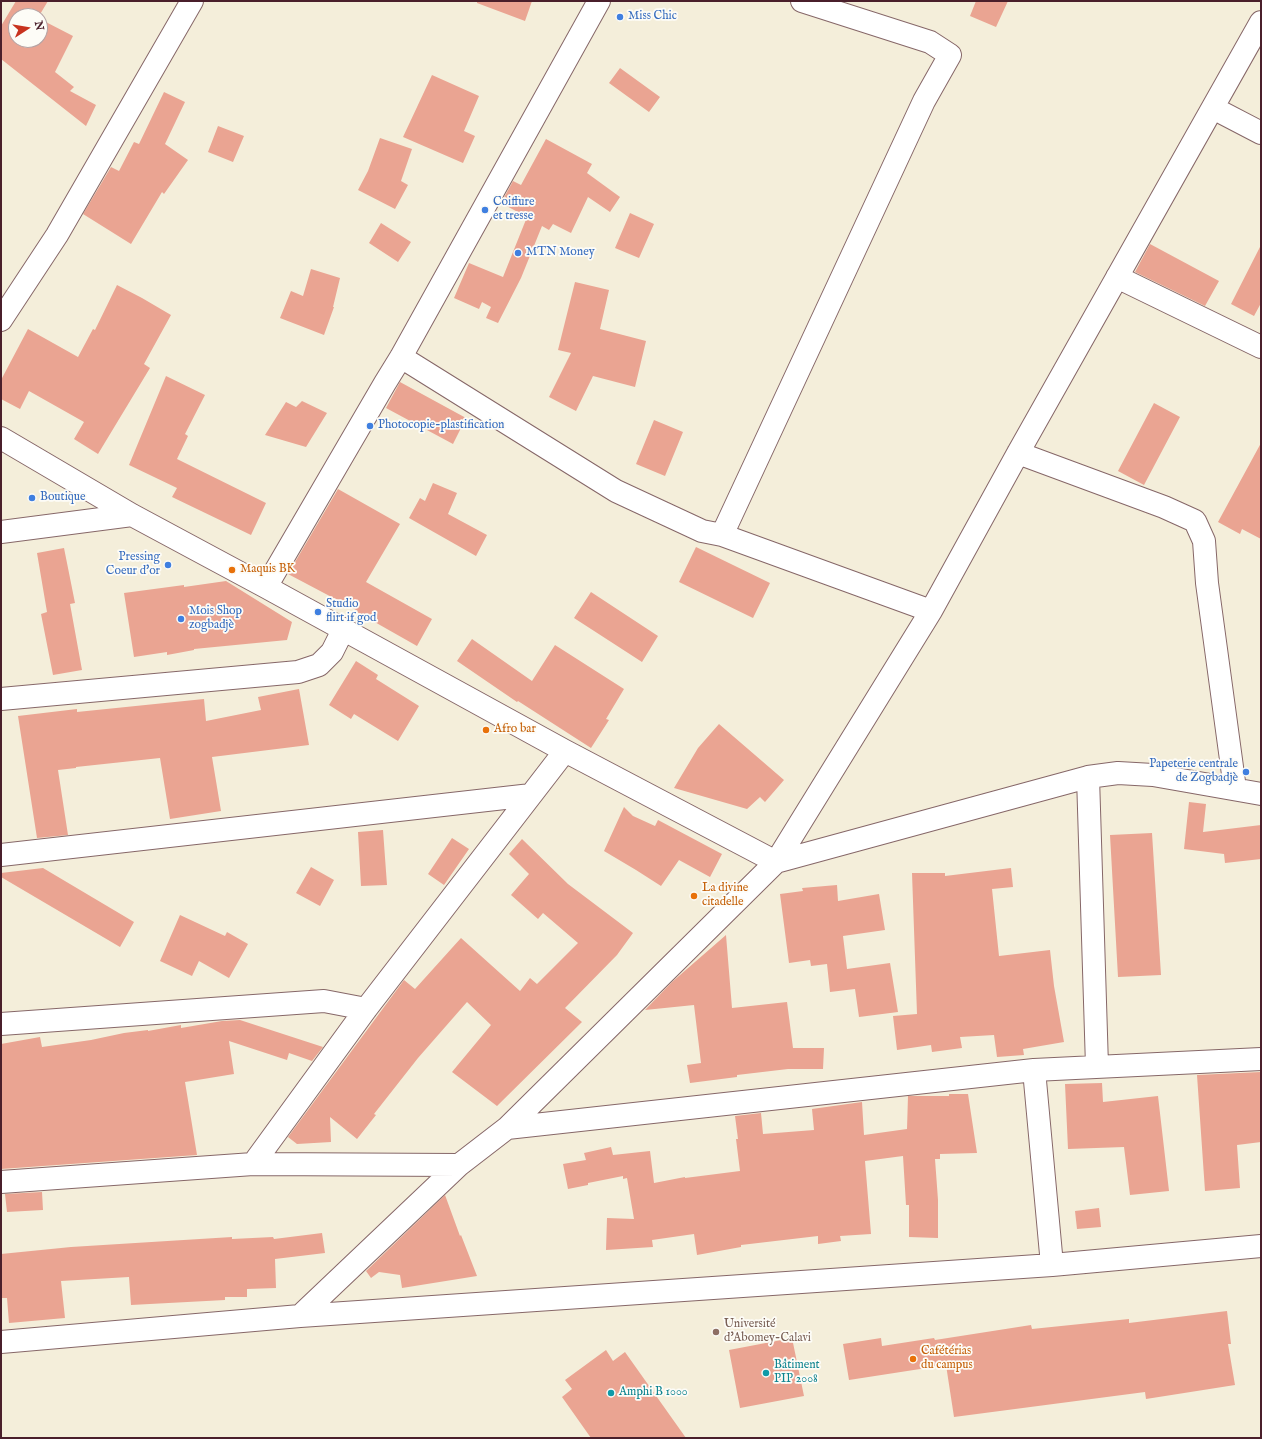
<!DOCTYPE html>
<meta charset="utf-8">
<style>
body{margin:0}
#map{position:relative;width:1262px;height:1439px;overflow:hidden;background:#f4eeda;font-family:"IM FELL English",serif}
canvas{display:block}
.frame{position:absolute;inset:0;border:2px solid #4a1f2b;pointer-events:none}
.north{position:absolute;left:8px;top:8px;width:40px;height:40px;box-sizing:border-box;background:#fdfcf7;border:1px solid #b5a4a5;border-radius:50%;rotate:78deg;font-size:11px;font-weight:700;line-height:16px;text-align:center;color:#4a1f2b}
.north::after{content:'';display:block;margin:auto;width:14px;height:18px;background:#c8321e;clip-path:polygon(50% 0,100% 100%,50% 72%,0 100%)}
</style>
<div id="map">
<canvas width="1262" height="1439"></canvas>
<div class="frame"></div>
<div class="north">N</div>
</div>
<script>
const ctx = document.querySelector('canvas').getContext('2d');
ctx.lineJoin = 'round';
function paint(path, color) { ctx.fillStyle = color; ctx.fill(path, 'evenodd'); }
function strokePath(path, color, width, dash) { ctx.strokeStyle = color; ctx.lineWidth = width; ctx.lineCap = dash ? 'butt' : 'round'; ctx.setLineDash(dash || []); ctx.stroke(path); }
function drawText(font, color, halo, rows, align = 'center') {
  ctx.font = font + ' "IM FELL English",serif'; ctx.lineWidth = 3.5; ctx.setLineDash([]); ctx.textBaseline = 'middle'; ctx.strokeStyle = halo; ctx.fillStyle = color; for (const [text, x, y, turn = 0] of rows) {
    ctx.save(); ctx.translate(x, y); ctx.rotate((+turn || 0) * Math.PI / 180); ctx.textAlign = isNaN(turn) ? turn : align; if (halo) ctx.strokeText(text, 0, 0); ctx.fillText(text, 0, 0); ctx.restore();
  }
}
const building = new Path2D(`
 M 16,1 L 48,1 L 39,16 L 16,16 L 16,40 L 40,40 L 40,19 L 73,36 L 55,72 L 74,87 L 70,91 L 96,105 L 86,126 L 1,59 L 1,26 Z
 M 477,1 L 532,1 L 525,21 L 477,3 Z
 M 976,1 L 1008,1 L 996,27 L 970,16 Z
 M 620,68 L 660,97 L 649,112 L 609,83 Z
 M 432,75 L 479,96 L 464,131 L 475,136 L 463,163 L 403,137 Z
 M 164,92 L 185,102 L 165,144 L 188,160 L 164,194 L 162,192 L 131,244 L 83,214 L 111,167 L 119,171 L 134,142 L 139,144 Z
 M 218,126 L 244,136 L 233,162 L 208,152 Z
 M 380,138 L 412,149 L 401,181 L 408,185 L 395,209 L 358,190 L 368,171 Z
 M 546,139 L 592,164 L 587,173 L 620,197 L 610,212 L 588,197 L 571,233 L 553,224 L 549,230 L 542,226 L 521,278 L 498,323 L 486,318 L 491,307 L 482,302 L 479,309 L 454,298 L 469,263 L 503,277 L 527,217 L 501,203 L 513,181 L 521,185 Z
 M 630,213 L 654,224 L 639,258 L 615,248 Z
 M 381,223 L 411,242 L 398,262 L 369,243 Z
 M 1150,244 L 1219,281 L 1205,306 L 1135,272 Z
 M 1261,245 L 1261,303 L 1254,316 L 1231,304 Z
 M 311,269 L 340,278 L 333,307 L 334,307 L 324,335 L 280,318 L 291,291 L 303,296 Z
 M 575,282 L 609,290 L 600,329 L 646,341 L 635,387 L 593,376 L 576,411 L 549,397 L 571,353 L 558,350 Z
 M 117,285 L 142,298 L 171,315 L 144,364 L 150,368 L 98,454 L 74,439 L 84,422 L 29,391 L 20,409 L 1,399 L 1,380 L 28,329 L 78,357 L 93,329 L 95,330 Z
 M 166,376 L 205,395 L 185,434 L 188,436 L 177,459 L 266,503 L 251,535 L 172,497 L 177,488 L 129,465 Z
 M 400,382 L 466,418 L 453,444 L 386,408 Z
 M 302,401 L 327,413 L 306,447 L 265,435 L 286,402 L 296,407 Z
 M 1154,403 L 1180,417 L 1144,485 L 1118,471 Z
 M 654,420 L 683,432 L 665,476 L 636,464 Z
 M 1261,443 L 1261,539 L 1242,529 L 1240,534 L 1218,522 Z
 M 433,483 L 457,493 L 448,514 L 487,535 L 476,556 L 409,518 L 420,498 L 425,501 Z
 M 338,489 L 400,524 L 366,582 L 432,619 L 417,646 L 357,612 L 358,611 L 288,574 Z
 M 696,547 L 770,583 L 753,618 L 679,582 Z
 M 64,548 L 75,603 L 70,604 L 82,670 L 53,675 L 41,614 L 47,612 L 37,553 Z
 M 226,581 L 292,622 L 287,640 L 194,649 L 194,650 L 167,655 L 167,652 L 134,657 L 124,593 L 184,585 L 184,587 Z
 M 591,592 L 658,636 L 642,662 L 574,618 Z
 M 472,639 L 532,681 L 555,645 L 624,689 L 606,719 L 609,720 L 591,748 L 518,701 L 517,702 L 457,661 Z
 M 356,661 L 378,675 L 376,679 L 419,706 L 398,741 L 354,714 L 351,719 L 329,705 Z
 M 299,689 L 309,745 L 212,757 L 221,811 L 170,819 L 160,758 L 76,767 L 76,768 L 58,770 L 68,835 L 37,838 L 18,716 L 77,709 L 77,712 L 204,699 L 206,721 L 261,710 L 258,697 Z
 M 719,724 L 784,780 L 765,802 L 760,797 L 747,809 L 674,788 L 698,748 Z
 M 1189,802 L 1206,804 L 1203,832 L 1261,825 L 1261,859 L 1225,863 L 1224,854 L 1184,849 Z
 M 624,807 L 633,816 L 655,826 L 658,820 L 722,854 L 710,877 L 679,860 L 661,886 L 636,870 L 604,851 Z
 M 383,830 L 387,885 L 361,886 L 358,832 Z
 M 1152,833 L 1161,975 L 1118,977 L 1110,835 Z
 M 452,838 L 469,849 L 444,885 L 428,874 Z
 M 522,839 L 568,884 L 633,933 L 617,955 L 565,1008 L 582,1022 L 497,1106 L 452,1072 L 491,1025 L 467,1002 L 418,1058 L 374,1114 L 376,1115 L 357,1139 L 330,1117 L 331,1142 L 297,1144 L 288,1137 L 404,980 L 415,989 L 461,938 L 520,991 L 530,978 L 537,984 L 578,943 L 543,913 L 538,919 L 511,895 L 529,874 L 509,854 Z
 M 311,867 L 334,880 L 320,906 L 296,893 Z
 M 43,868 L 134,922 L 120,947 L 1,877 L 1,873 Z
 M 1011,868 L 1013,887 L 992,889 L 999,956 L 1050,950 L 1054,986 L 1064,1042 L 1023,1049 L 1024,1055 L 997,1057 L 994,1035 L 960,1037 L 962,1048 L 932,1052 L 931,1045 L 897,1050 L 893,1016 L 917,1014 L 912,873 L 945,873 L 945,876 Z
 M 837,885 L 838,901 L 879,894 L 885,930 L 843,936 L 847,969 L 890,963 L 898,1012 L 859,1017 L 855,989 L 830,992 L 827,964 L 811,966 L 810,960 L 789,963 L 780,894 L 803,891 L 802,888 Z
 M 180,915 L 225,936 L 227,932 L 248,944 L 229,978 L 199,961 L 192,976 L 160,961 Z
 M 726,935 L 732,1008 L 787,1002 L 793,1048 L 824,1048 L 823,1069 L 788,1069 L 737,1075 L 737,1077 L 690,1083 L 687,1065 L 701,1063 L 694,1005 L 645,1010 L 672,982 Z
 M 240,1020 L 323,1047 L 312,1061 L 289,1053 L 287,1060 L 229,1041 L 234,1074 L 185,1082 L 197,1155 L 1,1169 L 1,1044 L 40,1037 L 42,1047 L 91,1040 L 124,1033 L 148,1030 L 148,1031 L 181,1025 L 181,1028 L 222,1021 Z
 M 1261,1072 L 1261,1142 L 1237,1145 L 1240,1188 L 1205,1191 L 1197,1075 Z
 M 1102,1083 L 1103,1102 L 1158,1096 L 1169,1191 L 1130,1195 L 1124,1147 L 1068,1149 L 1065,1084 Z
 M 949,1094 L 968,1094 L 977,1153 L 940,1154 L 940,1159 L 935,1159 L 938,1200 L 938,1238 L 909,1237 L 909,1205 L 906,1205 L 903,1156 L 865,1161 L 871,1234 L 840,1236 L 841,1241 L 818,1244 L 818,1236 L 741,1245 L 741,1247 L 697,1255 L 694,1234 L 652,1240 L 653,1247 L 606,1250 L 607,1218 L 634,1219 L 627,1178 L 623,1179 L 623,1176 L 588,1183 L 588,1185 L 568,1189 L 563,1164 L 586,1160 L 584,1153 L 611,1147 L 613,1155 L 650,1151 L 654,1183 L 685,1177 L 685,1178 L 740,1171 L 736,1139 L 738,1139 L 735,1116 L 761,1113 L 763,1134 L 814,1130 L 812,1109 L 862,1102 L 864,1135 L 907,1129 L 908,1096 L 949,1096 Z
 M 42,1192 L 43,1210 L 7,1212 L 5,1194 Z
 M 445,1195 L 460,1236 L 461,1235 L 477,1276 L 402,1288 L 400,1275 L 379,1272 L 371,1278 L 366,1271 Z
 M 1099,1208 L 1101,1227 L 1077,1229 L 1075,1211 Z
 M 322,1233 L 325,1253 L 275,1259 L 276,1288 L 247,1289 L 247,1297 L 225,1297 L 225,1300 L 131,1305 L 129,1277 L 61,1281 L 65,1318 L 9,1323 L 7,1298 L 1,1298 L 1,1254 L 71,1247 L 232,1237 L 232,1239 L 273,1237 L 274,1239 Z
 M 1227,1311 L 1231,1344 L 1228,1344 L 1235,1385 L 1146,1399 L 1145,1392 L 954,1417 L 946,1365 L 849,1380 L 843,1344 L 881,1338 L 882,1346 L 934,1338 L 935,1340 L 1031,1325 L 1032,1329 L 1129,1319 L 1129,1323 Z
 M 792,1338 L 804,1396 L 740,1408 L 729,1350 Z
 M 606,1350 L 613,1361 L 625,1352 L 686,1438 L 591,1438 L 562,1397 L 572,1389 L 565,1380 Z`);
const minor = new Path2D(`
 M 1213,108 L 1261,133
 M 1117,277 L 1261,347
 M 1,320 L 57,235 L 192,1
 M 401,357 L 616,491 L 702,531 L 722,535 L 931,611
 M 1,438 L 132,515 L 266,587 L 565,751 L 776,862 L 1088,777 L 1118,773 L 1153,775 L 1261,794
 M 1018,453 L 1164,507 L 1195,521 L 1204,541 L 1207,583 L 1235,789
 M 1,532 L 132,515
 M 722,535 L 924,101 L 950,55 L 930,42 L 802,1
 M 266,587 L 385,383 L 401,357 L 599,1
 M 1,699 L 298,672 L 319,665 L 332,652 L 343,630
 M 1088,777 L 1097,1066
 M 1,855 L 531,795
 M 1,1024 L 324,1001 L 366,1009
 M 1034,1070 L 1052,1265
 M 507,1128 L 1034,1070 L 1261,1059
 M 253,1164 L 366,1009 L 565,751
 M 1,1182 L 253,1164 L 459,1165
 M 300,1316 L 459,1165 L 507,1128 L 776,862 L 931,611 L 1018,453 L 1261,22
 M 1,1342 L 300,1316 L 1052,1265 L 1261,1246`);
const markers = [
 [620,17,4,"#3f7fe0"],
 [485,210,4,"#3f7fe0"],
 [518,253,4,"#3f7fe0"],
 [370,426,4,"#3f7fe0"],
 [32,498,4,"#3f7fe0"],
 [168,565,4,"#3f7fe0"],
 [232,570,4,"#e8710a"],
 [318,612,4,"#3f7fe0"],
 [181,619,4,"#3f7fe0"],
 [486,730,4,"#e8710a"],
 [1246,772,4,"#3f7fe0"],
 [694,896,4,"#e8710a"],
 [716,1332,4,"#8d6e63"],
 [913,1359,4,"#e8710a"],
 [766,1373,4,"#0f9aa8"],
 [611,1393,4,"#0f9aa8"]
];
const shopNames = [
 ["Miss Chic",628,17],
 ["Coiffure",493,203],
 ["et tresse",493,217],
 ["MTN Money",526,253],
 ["Photocopie-plastification",378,426],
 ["Boutique",40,498],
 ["Pressing",160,558,"right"],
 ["Coeur d'or",160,572,"right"],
 ["Studio",326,605],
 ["flirt if god",326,619],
 ["Mois Shop",189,612],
 ["zogbadjè",189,626],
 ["Papeterie centrale",1238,765,"right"],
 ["de Zogbadjè",1238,779,"right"]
];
const foodNames = [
 ["Maquis BK",240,570],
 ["Afro bar",494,730],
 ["La divine",702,889],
 ["citadelle",702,903],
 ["Cafétérias",921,1352],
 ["du campus",921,1366]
];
const educationNames = [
 ["Université",724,1325],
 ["d'Abomey-Calavi",724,1339]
];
const cultureNames = [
 ["Bâtiment",774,1366],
 ["PIP 2008",774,1380],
 ["Amphi B 1000",619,1393]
];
paint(building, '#eaa492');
strokePath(minor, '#866768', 24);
strokePath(minor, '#fff', 22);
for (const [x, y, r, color] of markers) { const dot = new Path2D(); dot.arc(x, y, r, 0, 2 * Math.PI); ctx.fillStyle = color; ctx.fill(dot); strokePath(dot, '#fdfcf7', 1.5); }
drawText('12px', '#366cbe', '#fdfcf7', shopNames, 'left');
drawText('12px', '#c56008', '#fdfcf7', foodNames, 'left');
drawText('12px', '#785e54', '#fdfcf7', educationNames, 'left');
drawText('12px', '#0d838f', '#fdfcf7', cultureNames, 'left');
</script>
